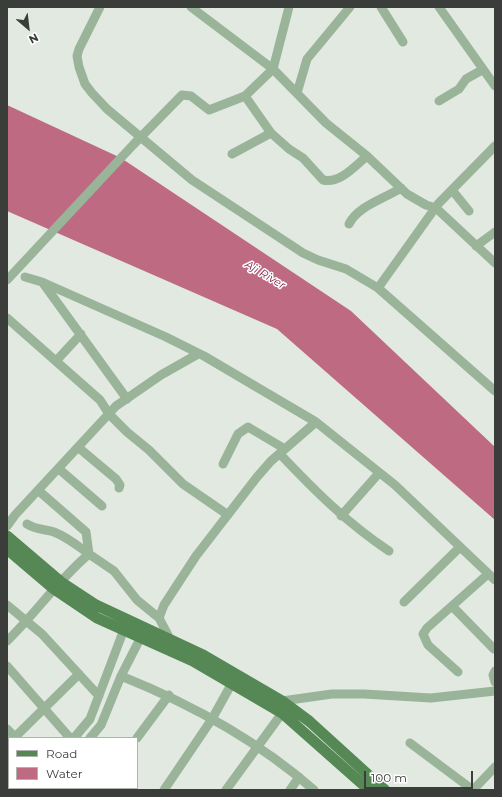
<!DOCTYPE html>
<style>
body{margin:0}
#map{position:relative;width:502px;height:797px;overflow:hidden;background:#e1e9e1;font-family:Montserrat,sans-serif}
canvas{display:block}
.frame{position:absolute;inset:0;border:8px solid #3a3d3a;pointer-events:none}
.legend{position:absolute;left:8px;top:737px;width:130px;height:52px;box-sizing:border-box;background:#fff;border:1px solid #b0b1b0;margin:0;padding:5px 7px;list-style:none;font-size:12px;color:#3a3d3a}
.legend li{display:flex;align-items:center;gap:8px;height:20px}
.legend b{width:20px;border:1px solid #b0b1b0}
.north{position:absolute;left:8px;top:8px;width:40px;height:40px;-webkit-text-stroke:3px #fff;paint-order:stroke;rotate:152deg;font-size:11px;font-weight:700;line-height:16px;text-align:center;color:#3a3d3a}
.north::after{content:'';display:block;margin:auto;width:14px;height:18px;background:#3a3d3a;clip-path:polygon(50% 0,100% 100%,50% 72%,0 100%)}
.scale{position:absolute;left:364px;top:771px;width:109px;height:18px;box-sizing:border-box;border:2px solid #3a3d3a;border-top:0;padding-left:5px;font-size:12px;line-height:14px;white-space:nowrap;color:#3a3d3a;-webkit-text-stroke:3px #fff;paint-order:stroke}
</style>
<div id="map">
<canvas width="502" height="797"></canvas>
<div class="frame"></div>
<ul class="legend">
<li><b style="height:5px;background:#585"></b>Road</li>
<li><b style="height:11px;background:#be6a83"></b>Water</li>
</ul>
<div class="north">N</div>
<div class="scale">100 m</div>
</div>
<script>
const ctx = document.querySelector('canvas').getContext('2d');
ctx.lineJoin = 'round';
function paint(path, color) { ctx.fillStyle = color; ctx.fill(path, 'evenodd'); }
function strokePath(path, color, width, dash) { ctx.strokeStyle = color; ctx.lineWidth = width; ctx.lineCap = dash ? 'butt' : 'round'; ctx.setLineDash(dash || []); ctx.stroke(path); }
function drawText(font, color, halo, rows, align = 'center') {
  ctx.font = font + ' Montserrat,sans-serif'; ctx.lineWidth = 3; ctx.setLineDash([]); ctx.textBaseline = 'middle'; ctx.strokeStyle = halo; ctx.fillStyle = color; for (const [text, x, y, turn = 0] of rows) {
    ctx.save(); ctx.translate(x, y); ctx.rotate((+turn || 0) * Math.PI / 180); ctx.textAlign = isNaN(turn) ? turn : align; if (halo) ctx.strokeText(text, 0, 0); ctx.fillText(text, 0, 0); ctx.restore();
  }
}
const water = new Path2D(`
 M 7,105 L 121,158 L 351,311 L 495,447 L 495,520 L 277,329 L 7,211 Z`);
const minor = new Path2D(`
 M 100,7 L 79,49 L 77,56 L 79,67 L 85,84 L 92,93 L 107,109 L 192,180 L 303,253 L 318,260 L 346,269 L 378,288 L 495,391
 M 191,7 L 273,69 L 326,123 L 367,156 L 407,194 L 426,205 L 436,208 L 495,263
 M 381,7 L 403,42
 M 439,7 L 495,86
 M 297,93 L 307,59 L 350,7
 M 245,96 L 271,133 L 289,149 L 303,158 L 323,180 C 340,184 355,166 367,156
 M 439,101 L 459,89 L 466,79 L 482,70
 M 232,154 L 271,133
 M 452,190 L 469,211
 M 349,224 C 358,206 384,199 401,188
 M 476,246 L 495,232
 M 25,277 L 42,282 L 166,337 L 204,356 L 316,422 L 395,485 L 495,580
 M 7,280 L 133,145 L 182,95 L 191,96 L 209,110 L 245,96 L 273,69 L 289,7
 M 43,283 L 127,399
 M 378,288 L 438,204 L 495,146
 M 7,318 L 100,400 L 109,414 L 127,432 L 149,450 L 183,484 L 228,515
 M 56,361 L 81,334
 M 79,448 L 116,479 L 120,485 L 119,488
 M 280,454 C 314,490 347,523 389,551
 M 223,464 L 238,434 L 248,427 L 285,449
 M 59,469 L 102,506
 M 39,491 L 86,532 L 89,554
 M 341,516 L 379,473
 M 27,524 C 36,530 45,529 54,532 C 67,537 78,546 89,554
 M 7,526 L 15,515 L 116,406 L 161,375 L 198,354
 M 404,602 L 459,548
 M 7,605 L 42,634 L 99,696
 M 452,606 L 494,649
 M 7,641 C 36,613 58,580 89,554 L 114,571 L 137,600 L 159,618
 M 168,642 L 168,635 L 159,618 L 164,605 L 196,556 L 257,477 L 271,461 L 316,422
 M 7,666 L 70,738
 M 495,671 L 493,675 L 495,682
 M 458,672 L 428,645 L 423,634 L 427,628 L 488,574
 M 121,676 C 191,704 257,740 314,790
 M 282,701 L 332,694 L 364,694 L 431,698 L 495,691
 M 7,729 L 16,738
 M 14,738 L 79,674
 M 74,738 L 90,719 L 126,624
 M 90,738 L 101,725 L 121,676 L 143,633
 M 137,738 L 169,695
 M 410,743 L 473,790 L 495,767
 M 7,745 L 9,743
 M 128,788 L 130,790
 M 29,790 L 31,788
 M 45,790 L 46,788
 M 96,790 L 98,788
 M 164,790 L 212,719 L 232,683
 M 226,790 L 285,709
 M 290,790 L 299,777`);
const major = new Path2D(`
 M 7,536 L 61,582 L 96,605 L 203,655 L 282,701 L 309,721 L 385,790
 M 7,549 L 54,589 L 97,618 L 193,661 L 282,713 L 369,790`);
const waterNames = [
 ["Aji River",265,275,31]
];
paint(water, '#be6a83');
strokePath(minor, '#99b498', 9);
strokePath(major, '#585', 11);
drawText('italic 11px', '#7e1741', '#fff', waterNames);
</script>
